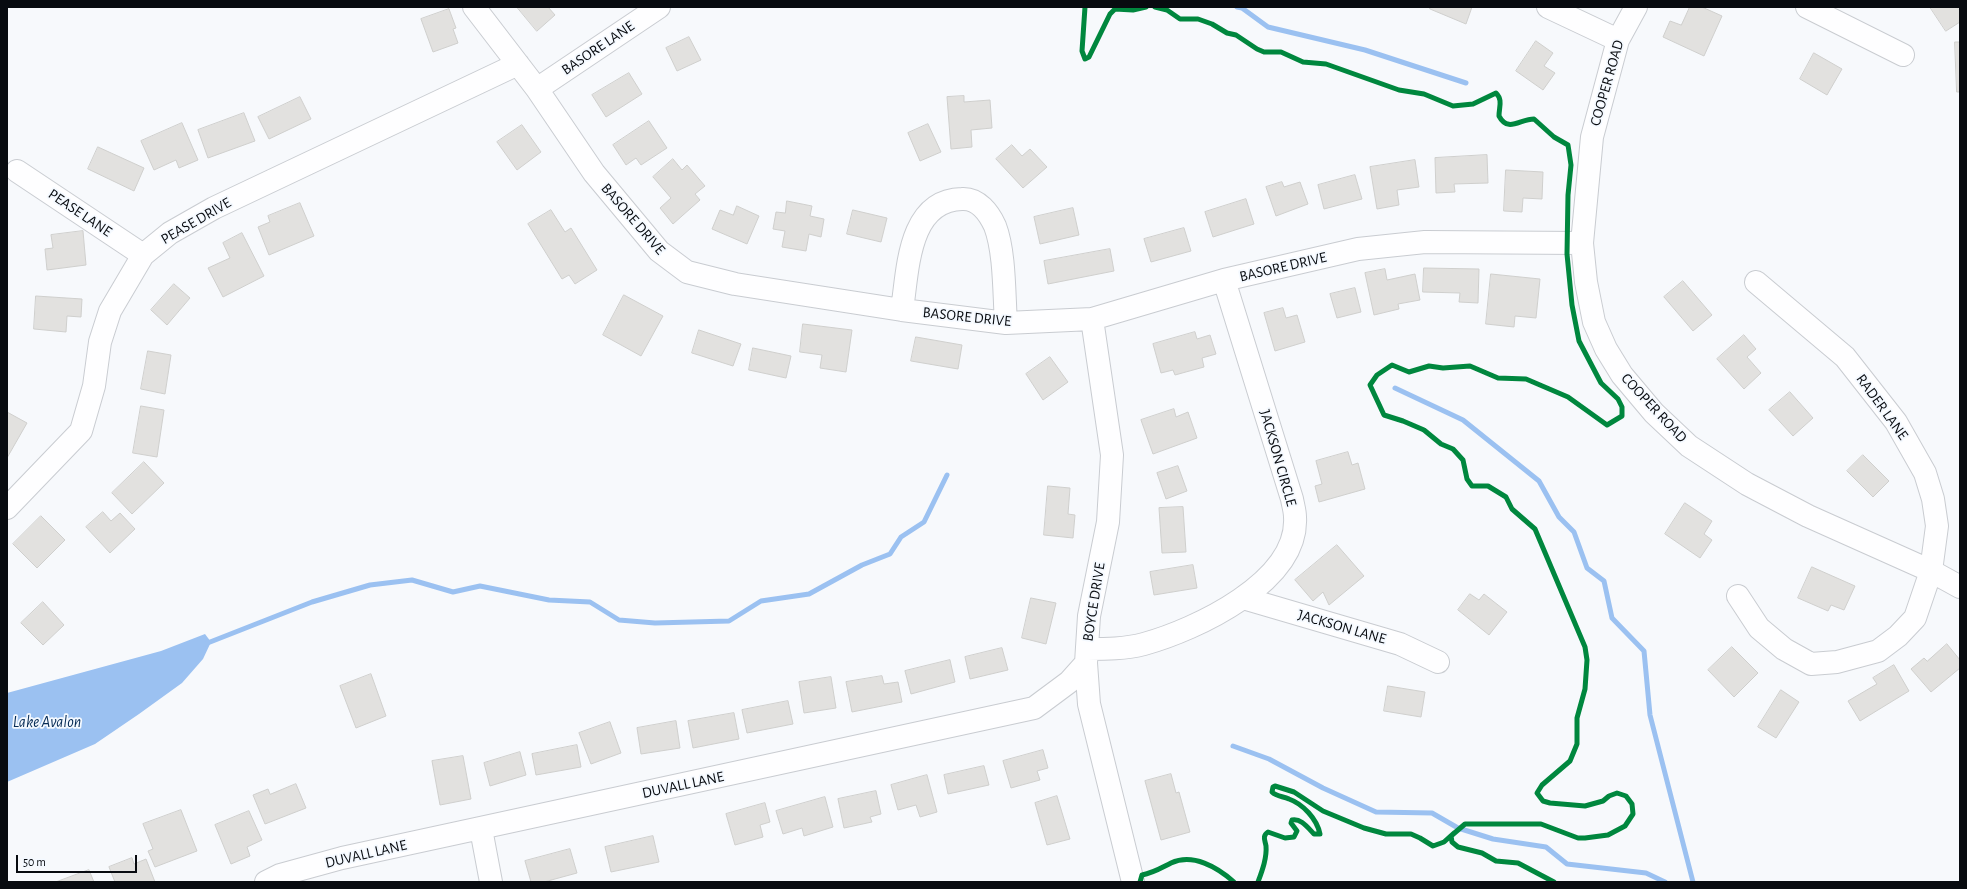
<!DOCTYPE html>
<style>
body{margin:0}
#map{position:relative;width:1967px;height:889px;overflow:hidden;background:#f7f9fc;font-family:"Alegreya Sans",sans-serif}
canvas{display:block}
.frame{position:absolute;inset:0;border:8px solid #080b10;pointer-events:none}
.scale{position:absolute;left:16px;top:855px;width:121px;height:18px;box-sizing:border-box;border:2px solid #080b10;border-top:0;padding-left:5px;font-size:12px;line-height:14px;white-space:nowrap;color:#080b10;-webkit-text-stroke:3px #f4f9ff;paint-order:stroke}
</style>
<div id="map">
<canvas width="1967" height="889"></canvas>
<div class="frame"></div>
<div class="scale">50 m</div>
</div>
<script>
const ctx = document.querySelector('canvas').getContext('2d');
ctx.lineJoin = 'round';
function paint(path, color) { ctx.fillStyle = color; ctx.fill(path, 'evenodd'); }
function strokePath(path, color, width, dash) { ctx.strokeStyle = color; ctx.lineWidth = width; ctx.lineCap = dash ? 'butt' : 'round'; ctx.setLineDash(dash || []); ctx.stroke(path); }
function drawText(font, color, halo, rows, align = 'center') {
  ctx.font = font + ' "Alegreya Sans",sans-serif'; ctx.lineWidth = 3.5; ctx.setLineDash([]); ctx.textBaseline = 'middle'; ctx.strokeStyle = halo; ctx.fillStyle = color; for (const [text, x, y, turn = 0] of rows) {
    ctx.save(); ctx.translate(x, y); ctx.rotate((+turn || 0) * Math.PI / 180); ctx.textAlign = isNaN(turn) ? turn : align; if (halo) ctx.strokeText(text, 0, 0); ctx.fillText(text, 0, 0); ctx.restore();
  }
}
const water = new Path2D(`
 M 205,634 L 211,642 L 203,659 L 182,683 L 139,714 L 95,744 L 7,782 L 7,693 L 161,651 Z`);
const stream = new Path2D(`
 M 1237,7 L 1242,8 L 1268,27 L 1365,50 L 1466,83
 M 1395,388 L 1463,420 L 1539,481 L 1559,517 L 1574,532 L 1587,568 L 1604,581 L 1612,618 L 1644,651 L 1650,715 L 1693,882
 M 205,644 L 312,602 L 370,585 L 412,580 L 453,592 L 480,586 L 549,600 L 590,602 L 619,620 L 655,623 L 729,621 L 761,601 L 809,594 L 862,565 L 890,554 L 901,537 L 924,522 L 947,475
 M 1233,746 L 1269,759 L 1323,788 L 1376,812 L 1432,813 L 1458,828 L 1493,839 L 1546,847 L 1567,864 L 1646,873 L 1665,882`);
const building = new Path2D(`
 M 517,7 L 548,7 L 555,15 L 537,31 Z
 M 1430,7 L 1472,7 L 1466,24 L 1430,9 Z
 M 1690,7 L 1702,7 L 1722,16 L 1704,56 L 1663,37 L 1670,21 L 1681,25 Z
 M 1930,7 L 1957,7 L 1960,11 L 1960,22 L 1946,31 Z
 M 449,9 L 456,28 L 453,29 L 458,43 L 433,52 L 421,19 Z
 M 689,37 L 701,60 L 677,71 L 666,48 Z
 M 1536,41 L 1553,53 L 1544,66 L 1555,73 L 1543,90 L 1516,71 Z
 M 1955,42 L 1960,42 L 1960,92 L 1957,92 Z
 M 1814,53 L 1842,69 L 1827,95 L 1800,79 Z
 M 629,73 L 642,94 L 606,117 L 592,95 Z
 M 964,96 L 964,102 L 990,100 L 992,128 L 971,130 L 972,147 L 951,149 L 947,97 Z
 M 300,97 L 311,119 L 269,139 L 258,117 Z
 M 244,113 L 255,141 L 208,158 L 198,130 Z
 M 649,121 L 667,148 L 641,165 L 636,158 L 626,165 L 613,145 Z
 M 182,123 L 198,160 L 179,168 L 176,160 L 154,170 L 141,141 Z
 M 928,124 L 941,152 L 920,161 L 908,133 Z
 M 522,125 L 541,152 L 517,170 L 497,142 Z
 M 1012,145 L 1022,156 L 1030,149 L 1047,167 L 1023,188 L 996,159 Z
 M 98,147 L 144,168 L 134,191 L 88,169 Z
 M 1487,155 L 1488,183 L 1454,184 L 1455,192 L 1436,193 L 1435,158 Z
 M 673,159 L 682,170 L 687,165 L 705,186 L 695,194 L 700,200 L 673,224 L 660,208 L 671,198 L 653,177 Z
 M 1415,160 L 1419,187 L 1397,190 L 1399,205 L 1377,209 L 1370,167 Z
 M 1506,170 L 1543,172 L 1542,199 L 1523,198 L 1522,212 L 1504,211 Z
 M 1355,175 L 1362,199 L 1324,209 L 1318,185 Z
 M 1282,182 L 1284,187 L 1300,182 L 1308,204 L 1276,216 L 1266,187 Z
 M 1246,199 L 1254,224 L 1213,237 L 1205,212 Z
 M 787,201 L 812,206 L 810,216 L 824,219 L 821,237 L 809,234 L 806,251 L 782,247 L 785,231 L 773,229 L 776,212 L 785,213 Z
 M 300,203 L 314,236 L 269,255 L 258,227 L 270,222 L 268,216 Z
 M 737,206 L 759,216 L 747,244 L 712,229 L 720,210 L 733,215 Z
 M 1073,208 L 1079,235 L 1040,244 L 1034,217 Z
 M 551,210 L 565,232 L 571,228 L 597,270 L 575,284 L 569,275 L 562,279 L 528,224 Z
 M 853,210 L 887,218 L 881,242 L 847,234 Z
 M 1184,228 L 1191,251 L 1151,262 L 1144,239 Z
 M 83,231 L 86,265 L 47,270 L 45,249 L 53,248 L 51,235 Z
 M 242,233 L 264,276 L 223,297 L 208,268 L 230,258 L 223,243 Z
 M 1110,249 L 1114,271 L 1048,284 L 1044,261 Z
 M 1424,268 L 1479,269 L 1478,303 L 1459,302 L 1460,293 L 1423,292 Z
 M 1385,269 L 1387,280 L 1415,274 L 1420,300 L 1398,304 L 1399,309 L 1374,315 L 1365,273 Z
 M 1491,274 L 1540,279 L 1536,318 L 1515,316 L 1514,327 L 1486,324 Z
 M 1683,281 L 1712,315 L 1693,331 L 1664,297 Z
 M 174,284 L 190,298 L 167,325 L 151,310 Z
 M 1355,288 L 1361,312 L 1337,318 L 1330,294 Z
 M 624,295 L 663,316 L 641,356 L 603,335 Z
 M 36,296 L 82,299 L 81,317 L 67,316 L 66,332 L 34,329 Z
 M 1283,308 L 1286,318 L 1297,315 L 1305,342 L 1275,351 L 1264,313 Z
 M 803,324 L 852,330 L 846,372 L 820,368 L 822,355 L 800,352 Z
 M 699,330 L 741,344 L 733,366 L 692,353 Z
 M 1195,332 L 1197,339 L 1210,335 L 1216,354 L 1202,358 L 1204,367 L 1175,375 L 1173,370 L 1161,373 L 1153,344 Z
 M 1744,335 L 1756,349 L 1747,357 L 1761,373 L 1744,389 L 1717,359 Z
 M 916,337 L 962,345 L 958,369 L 911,361 Z
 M 753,348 L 791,356 L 786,378 L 749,370 Z
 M 148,351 L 171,355 L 165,394 L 141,389 Z
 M 1050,357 L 1068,382 L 1043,400 L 1026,374 Z
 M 1790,392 L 1813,418 L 1793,436 L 1769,410 Z
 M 141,406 L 164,410 L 157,457 L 133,453 Z
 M 1174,409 L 1176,417 L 1188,412 L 1197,438 L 1153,454 L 1141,420 Z
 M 7,412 L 27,423 L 7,458 Z
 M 1348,452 L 1352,465 L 1358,463 L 1365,489 L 1319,502 L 1315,486 L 1322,484 L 1316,461 Z
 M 1863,455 L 1889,481 L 1873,497 L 1847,471 Z
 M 144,462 L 164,483 L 132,514 L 112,493 Z
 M 1178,466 L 1187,491 L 1166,499 L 1157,473 Z
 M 1048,486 L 1070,488 L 1068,514 L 1075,515 L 1073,538 L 1044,535 Z
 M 1685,503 L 1712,521 L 1704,534 L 1712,540 L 1700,558 L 1665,534 Z
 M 1183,507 L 1186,552 L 1162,553 L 1159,508 Z
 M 103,512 L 111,521 L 120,513 L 135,529 L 110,553 L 86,527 Z
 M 41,516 L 65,540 L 37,568 L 13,544 Z
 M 1337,545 L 1364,576 L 1329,605 L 1323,592 L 1313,601 L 1295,580 Z
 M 1193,565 L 1197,588 L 1154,595 L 1150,572 Z
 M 1812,567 L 1855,586 L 1844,610 L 1831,605 L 1828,611 L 1798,598 Z
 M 1470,594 L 1479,600 L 1484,594 L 1507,612 L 1489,635 L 1458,610 Z
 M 1031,598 L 1056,603 L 1046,644 L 1022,638 Z
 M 43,602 L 64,625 L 43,645 L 21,623 Z
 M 1947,644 L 1960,660 L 1960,668 L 1931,692 L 1911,669 L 1924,658 L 1927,661 Z
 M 1732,647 L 1758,673 L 1734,697 L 1708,670 Z
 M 1002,648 L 1008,670 L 970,679 L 965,657 Z
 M 950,660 L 955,682 L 911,694 L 905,671 Z
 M 1894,665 L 1909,691 L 1860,721 L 1848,701 L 1877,684 L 1873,678 Z
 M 371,674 L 386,716 L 356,728 L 340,686 Z
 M 882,676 L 884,684 L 898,682 L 902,702 L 852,712 L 846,682 Z
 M 831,677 L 836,708 L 804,713 L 799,682 Z
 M 1388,686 L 1425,692 L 1421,717 L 1384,711 Z
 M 1781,690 L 1799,702 L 1776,738 L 1758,727 Z
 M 788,701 L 793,724 L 747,733 L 742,710 Z
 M 734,713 L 739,739 L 693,748 L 688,721 Z
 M 676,721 L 680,748 L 641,754 L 637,728 Z
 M 610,722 L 621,753 L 591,764 L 579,733 Z
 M 577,745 L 581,767 L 536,775 L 532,754 Z
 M 1043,750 L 1048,768 L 1037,771 L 1040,780 L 1011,788 L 1003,761 Z
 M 520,752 L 526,775 L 490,786 L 484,763 Z
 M 463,756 L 471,799 L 440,805 L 432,761 Z
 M 984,766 L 989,785 L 948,794 L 944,775 Z
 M 1171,774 L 1176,793 L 1179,792 L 1190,832 L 1161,840 L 1145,781 Z
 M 927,775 L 937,812 L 920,817 L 916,805 L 898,810 L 891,785 Z
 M 296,784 L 306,808 L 265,824 L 253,795 L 268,789 L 270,794 Z
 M 876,791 L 881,814 L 870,817 L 872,822 L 844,828 L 838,799 Z
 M 1057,796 L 1070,839 L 1047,845 L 1035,803 Z
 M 825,797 L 833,827 L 804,836 L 802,828 L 783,834 L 776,811 Z
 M 765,803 L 770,822 L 760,825 L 763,837 L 735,845 L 726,814 Z
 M 181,810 L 197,851 L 155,867 L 148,851 L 153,849 L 143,824 Z
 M 249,811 L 262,840 L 247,847 L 250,856 L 231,864 L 215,825 Z
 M 653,836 L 659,862 L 611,872 L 605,847 Z
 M 570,849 L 577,873 L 544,882 L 531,882 L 525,861 Z
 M 132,858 L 134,864 L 146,859 L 155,882 L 115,882 L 109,867 Z
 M 89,870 L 94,882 L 56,882 Z`);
const minor = new Path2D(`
 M 474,7 L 537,89 L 594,173 L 659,251 L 687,272 L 735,284 L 902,310 L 1006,323 L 1092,319 L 1224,280 L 1358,249 L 1425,242 L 1582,243
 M 1548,7 L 1618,40
 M 1636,7 L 1618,40 L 1592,137 L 1582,243 L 1586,282 L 1594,322 L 1606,349 L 1622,375 L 1654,413 L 1689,446 L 1747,484 L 1808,516 L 1931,571 L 1960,587
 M 1807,7 L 1903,55
 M 537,89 L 659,7
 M 17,171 L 143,255
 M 902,310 C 908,270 908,200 962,199 C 978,198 989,213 995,226 C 1005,252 1004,295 1006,323
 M 1092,319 L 1112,455 L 1108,522 L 1089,616 L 1086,663 L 1089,704 L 1133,882
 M 7,508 L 81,431 L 94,386 L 100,342 L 110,311 L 143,255 L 170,233 L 214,208 L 518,64
 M 1738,596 L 1759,628 L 1784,649 L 1811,664 L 1837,662 L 1878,651 L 1898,636 L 1915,618 L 1931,571 L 1937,526 L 1933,499 L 1925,473 L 1896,422 L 1845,357 L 1756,282
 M 1243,598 L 1400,644 L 1438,662
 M 1087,649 C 1106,649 1125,649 1144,644 C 1195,630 1299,582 1295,517 C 1295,511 1293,505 1292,499 L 1224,280
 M 481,829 L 491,882
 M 266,882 L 280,875 L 342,858 L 1034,708 L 1069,682 L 1086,663`);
const cycleway = new Path2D(`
 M 1085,7 L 1082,51 L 1085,59 L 1089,57 L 1110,14 L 1115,9 L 1133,10 L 1146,7
 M 1155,7 L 1167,10 L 1180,19 L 1198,19 L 1212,24 L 1227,33 L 1236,35 L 1257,49 L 1264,52 L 1281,52 L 1303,62 L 1326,64 L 1399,90 L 1424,94 L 1453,106 L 1473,104 L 1496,93 C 1503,100 1499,107 1499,116 C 1508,133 1520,119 1534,119 L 1554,137 L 1568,145 L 1571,165 L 1568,195 L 1567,254 L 1572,305 L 1579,341 L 1601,383 L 1618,399 L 1622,407 L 1622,416 L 1607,425 L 1568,397 L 1526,379 L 1498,378 L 1470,366 L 1443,368 L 1429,366 L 1409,372 L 1392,365 L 1377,375 L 1370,385 L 1384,415 L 1403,421 L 1424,430 L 1441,444 L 1453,449 L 1463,460 L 1467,479 L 1472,486 L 1488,486 L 1506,497 L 1512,509 L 1535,529 L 1585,647 L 1587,660 L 1585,689 L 1577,718 L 1577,744 L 1570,761 L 1542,785 L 1537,793 L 1543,801 L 1550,803 L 1585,806 L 1603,801 L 1609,796 L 1617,793 L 1626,796 L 1632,804 L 1633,814 L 1625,826 L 1608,835 L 1585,838 L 1578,838 L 1541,824 L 1465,824 L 1451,836 L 1452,842 L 1458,847 L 1482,853 L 1496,861 L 1518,863 L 1554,882
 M 1140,882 L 1142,875 C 1153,873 1161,868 1171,863 C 1193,853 1217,867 1234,882
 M 1258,882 C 1262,871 1267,858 1266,846 C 1265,840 1262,836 1268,832 L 1285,838 L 1294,837 L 1297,831 L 1291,823 L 1292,820 C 1301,818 1308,828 1314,834 L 1320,834 C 1317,819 1303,804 1289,799 C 1283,796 1277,797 1272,792 L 1273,787 L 1275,786 L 1294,792 L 1323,811 L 1364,828 L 1386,834 L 1411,834 L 1420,838 L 1433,846 L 1444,842 L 1454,833`);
const streetNames = [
 ["BASORE LANE",598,48,-34],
 ["COOPER ROAD",1607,83,-74],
 ["PEASE LANE",80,213,34],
 ["BASORE DRIVE",633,219,49],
 ["PEASE DRIVE",196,221,-30],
 ["BASORE DRIVE",1283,267,-13],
 ["BASORE DRIVE",967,317,6],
 ["RADER LANE",1882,407,54],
 ["COOPER ROAD",1654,408,47],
 ["JACKSON CIRCLE",1278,458,74],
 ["BOYCE DRIVE",1094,602,-81],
 ["JACKSON LANE",1342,627,16],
 ["DUVALL LANE",683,785,-12],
 ["DUVALL LANE",366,854,-13]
];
const waterNames = [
 ["Lake Avalon",47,722]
];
paint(water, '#9bc1f1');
strokePath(stream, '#9bc1f1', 5);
paint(building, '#e2e1df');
strokePath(building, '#cfcfcd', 1);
strokePath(minor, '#c9ccd1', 24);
strokePath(minor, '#fefeff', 22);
strokePath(cycleway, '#00873e', 5);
drawText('15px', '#080b10', '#f4f9ff', streetNames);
drawText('italic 16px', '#062b55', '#f4f9ff', waterNames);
</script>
